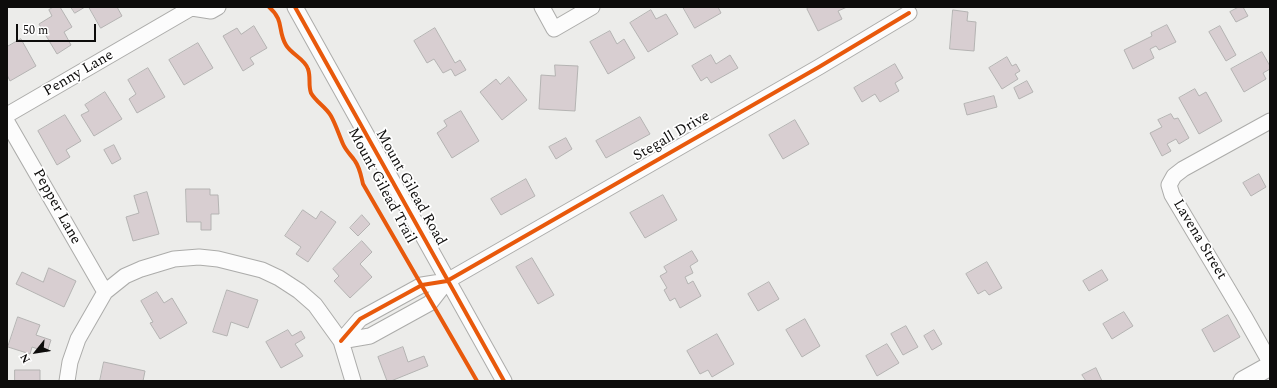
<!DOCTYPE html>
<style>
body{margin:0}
#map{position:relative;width:1277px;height:388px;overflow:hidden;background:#ececea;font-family:Spectral,serif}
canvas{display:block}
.frame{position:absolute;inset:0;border:8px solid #0d0c0b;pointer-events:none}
.north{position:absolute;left:16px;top:332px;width:40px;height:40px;-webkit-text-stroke:3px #fff;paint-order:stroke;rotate:240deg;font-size:11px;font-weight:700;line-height:16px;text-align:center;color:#0d0c0b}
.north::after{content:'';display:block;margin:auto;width:14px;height:18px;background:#0d0c0b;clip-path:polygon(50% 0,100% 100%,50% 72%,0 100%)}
.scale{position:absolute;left:16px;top:24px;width:80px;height:18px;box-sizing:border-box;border:2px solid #0d0c0b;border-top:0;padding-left:5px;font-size:12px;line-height:14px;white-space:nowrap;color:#0d0c0b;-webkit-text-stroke:3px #fff;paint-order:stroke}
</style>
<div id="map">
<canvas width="1277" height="388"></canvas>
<div class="frame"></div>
<div class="north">N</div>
<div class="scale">50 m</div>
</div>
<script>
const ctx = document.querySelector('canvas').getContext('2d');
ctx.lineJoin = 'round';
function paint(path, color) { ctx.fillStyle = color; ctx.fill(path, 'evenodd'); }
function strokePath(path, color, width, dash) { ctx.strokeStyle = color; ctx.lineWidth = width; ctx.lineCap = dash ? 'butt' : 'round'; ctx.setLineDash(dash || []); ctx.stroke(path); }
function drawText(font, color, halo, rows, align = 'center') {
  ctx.font = font + ' Spectral,serif'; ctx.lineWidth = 3.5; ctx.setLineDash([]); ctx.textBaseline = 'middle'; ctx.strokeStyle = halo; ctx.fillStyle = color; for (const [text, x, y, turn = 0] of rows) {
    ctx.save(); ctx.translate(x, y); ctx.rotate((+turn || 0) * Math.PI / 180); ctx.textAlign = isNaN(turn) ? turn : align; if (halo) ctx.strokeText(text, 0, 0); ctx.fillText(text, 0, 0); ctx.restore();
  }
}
const building = new Path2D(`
 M 54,7 L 60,7 L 72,27 L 64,32 L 71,45 L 57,54 L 39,24 L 52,16 L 49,10 Z
 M 71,7 L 85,7 L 75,13 Z
 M 89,7 L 117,7 L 122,16 L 101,28 Z
 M 683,7 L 718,7 L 721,13 L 695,28 Z
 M 810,7 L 847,7 L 838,11 L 842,19 L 818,31 L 807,9 Z
 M 1239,7 L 1243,7 L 1248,16 L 1236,22 L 1230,12 Z
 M 651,10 L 656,19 L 666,14 L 678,34 L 648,52 L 630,23 Z
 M 953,10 L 968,12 L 967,21 L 976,22 L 974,51 L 950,49 Z
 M 1167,25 L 1176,42 L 1159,50 L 1156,46 L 1150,49 L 1154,58 L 1133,69 L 1124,50 L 1152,36 L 1151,33 Z
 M 254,26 L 267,48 L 250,58 L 254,64 L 243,71 L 223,36 L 237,28 L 241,34 Z
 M 1220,26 L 1236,55 L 1226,61 L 1209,32 Z
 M 435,28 L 455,63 L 460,60 L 466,70 L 455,76 L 451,69 L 443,73 L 434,59 L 427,63 L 414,41 Z
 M 610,31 L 617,44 L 624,39 L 635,58 L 608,74 L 590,42 Z
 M 21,39 L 36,66 L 10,81 L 7,75 L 7,47 Z
 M 198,43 L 213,68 L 184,85 L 169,60 Z
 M 1262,52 L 1270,66 L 1270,69 L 1263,73 L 1266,79 L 1244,92 L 1231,69 Z
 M 711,55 L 716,64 L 730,55 L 738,68 L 711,83 L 707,77 L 701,81 L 692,66 Z
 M 1007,57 L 1012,66 L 1016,64 L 1020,71 L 1015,74 L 1018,79 L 1002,89 L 989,68 Z
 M 895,64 L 903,78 L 895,83 L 899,91 L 880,102 L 875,94 L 862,102 L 854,88 Z
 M 555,65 L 578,66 L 575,111 L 539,109 L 541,75 L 555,76 Z
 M 148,68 L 165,97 L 137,113 L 129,99 L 136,94 L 128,80 Z
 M 509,77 L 527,100 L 502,120 L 480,92 L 496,79 L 500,84 Z
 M 1027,81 L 1033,92 L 1019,99 L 1014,88 Z
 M 1195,89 L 1199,96 L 1206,92 L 1222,121 L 1199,134 L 1179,98 Z
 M 105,92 L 122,119 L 94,136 L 81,115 L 89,111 L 85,105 Z
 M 994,96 L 997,107 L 967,115 L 964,104 Z
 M 461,111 L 479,141 L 452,158 L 437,133 L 447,126 L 444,121 Z
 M 1171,114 L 1174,119 L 1178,118 L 1189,138 L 1179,144 L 1176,139 L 1167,144 L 1171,151 L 1162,156 L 1150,133 L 1162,127 L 1158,120 Z
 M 65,115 L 81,141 L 66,150 L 70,157 L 57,165 L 38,131 Z
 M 640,117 L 650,134 L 606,158 L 596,141 Z
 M 795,120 L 809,144 L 783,159 L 769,135 Z
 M 566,138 L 572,149 L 556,159 L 549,147 Z
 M 114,145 L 121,159 L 112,164 L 104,150 Z
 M 1259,174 L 1266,187 L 1251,196 L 1243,183 Z
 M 526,179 L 535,196 L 501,215 L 491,199 Z
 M 186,189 L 210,189 L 210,195 L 218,195 L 219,214 L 211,214 L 211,230 L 201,230 L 201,222 L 187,222 Z
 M 147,192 L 159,234 L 133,241 L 126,217 L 139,213 L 134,196 Z
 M 663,195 L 677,220 L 645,238 L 630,213 Z
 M 303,210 L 316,219 L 321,211 L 336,222 L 308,262 L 296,254 L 301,247 L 285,236 Z
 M 362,215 L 370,224 L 358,236 L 350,228 Z
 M 362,241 L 372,252 L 360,264 L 372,277 L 350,298 L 334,281 L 339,276 L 333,269 Z
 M 692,251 L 698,261 L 690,266 L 693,273 L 685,277 L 688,284 L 693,281 L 701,296 L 680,308 L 675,298 L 670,301 L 664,290 L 667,288 L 660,276 L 667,272 L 664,267 Z
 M 532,258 L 554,295 L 538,304 L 516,267 Z
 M 987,262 L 1002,288 L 989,295 L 985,290 L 978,294 L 966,274 Z
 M 49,268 L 76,281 L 64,307 L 16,284 L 22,272 L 43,282 Z
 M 1102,270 L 1108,280 L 1089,291 L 1083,281 Z
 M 769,282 L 779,299 L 758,311 L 748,294 Z
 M 227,290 L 258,300 L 248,328 L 231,322 L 227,336 L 213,332 Z
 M 157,292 L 164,303 L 172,298 L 187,323 L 160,339 L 150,323 L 153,322 L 141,301 Z
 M 1124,312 L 1133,326 L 1112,339 L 1103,324 Z
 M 1228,315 L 1240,337 L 1214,352 L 1202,330 Z
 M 18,317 L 40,325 L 36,335 L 51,340 L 47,352 L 32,347 L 30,354 L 8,347 Z
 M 805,319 L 820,346 L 802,357 L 786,330 Z
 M 906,326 L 918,347 L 903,355 L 891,334 Z
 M 288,330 L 292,336 L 301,331 L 305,338 L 295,344 L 303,356 L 281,368 L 266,342 Z
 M 934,330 L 942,344 L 932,350 L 924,336 Z
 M 717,334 L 734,364 L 712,377 L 708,370 L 700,374 L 687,351 Z
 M 887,344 L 899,363 L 877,376 L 866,356 Z
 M 403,347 L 408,362 L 424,356 L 428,366 L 391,381 L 387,381 L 378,357 Z
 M 104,362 L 145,371 L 143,381 L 100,381 Z
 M 1096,368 L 1102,381 L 1086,381 L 1082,375 Z
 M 15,370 L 40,370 L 40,381 L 15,381 Z`);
const minor = new Path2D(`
 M 295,7 L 504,381
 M 542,7 L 554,29 L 592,7
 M 192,8 L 211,11 L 218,7
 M 7,115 L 193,7
 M 1270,121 L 1183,169 L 1174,176 L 1169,185 L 1172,195 L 1244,316 L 1270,362
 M 7,122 L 105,292
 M 341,341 L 360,319 L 422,285 L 447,281 L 819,67 L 909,13
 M 341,341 L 370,336 L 430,303 L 447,281
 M 67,381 L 70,362 L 78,339 L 105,292 L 125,276 L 141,269 L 174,259 L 199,257 L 218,259 L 262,270 L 279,278 L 299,291 L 315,305 L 341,341 L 353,381`);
const major = new Path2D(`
 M 1243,381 L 1270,366`);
const cycleway = new Path2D(`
 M 269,7 C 285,21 277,30 286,45 C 291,54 305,59 308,69 C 311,77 308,85 311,93 C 316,102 326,107 331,116 C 336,125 339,135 343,144 C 346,151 351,155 355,161 C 360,168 361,176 363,184 L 477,381
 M 295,7 L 504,381
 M 341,341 L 360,319 L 422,285 L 447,281 L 819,67 L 909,13`);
const streetNames = [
 ["Penny Lane",79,74,-30],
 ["Stegall Drive",672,137,-30],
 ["Mount Gilead Trail",381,186,62],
 ["Mount Gilead Road",410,188,61],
 ["Pepper Lane",56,207,61],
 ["Lavena Street",1199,240,59]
];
paint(building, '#d8ced1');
strokePath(building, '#b4b3b2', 1);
strokePath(minor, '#acacaa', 17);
strokePath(major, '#acacaa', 21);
strokePath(minor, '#fcfcfc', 15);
strokePath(major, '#fcfcfc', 19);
strokePath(cycleway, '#e8590c', 4);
drawText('15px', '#0d0c0b', '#fff', streetNames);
</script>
